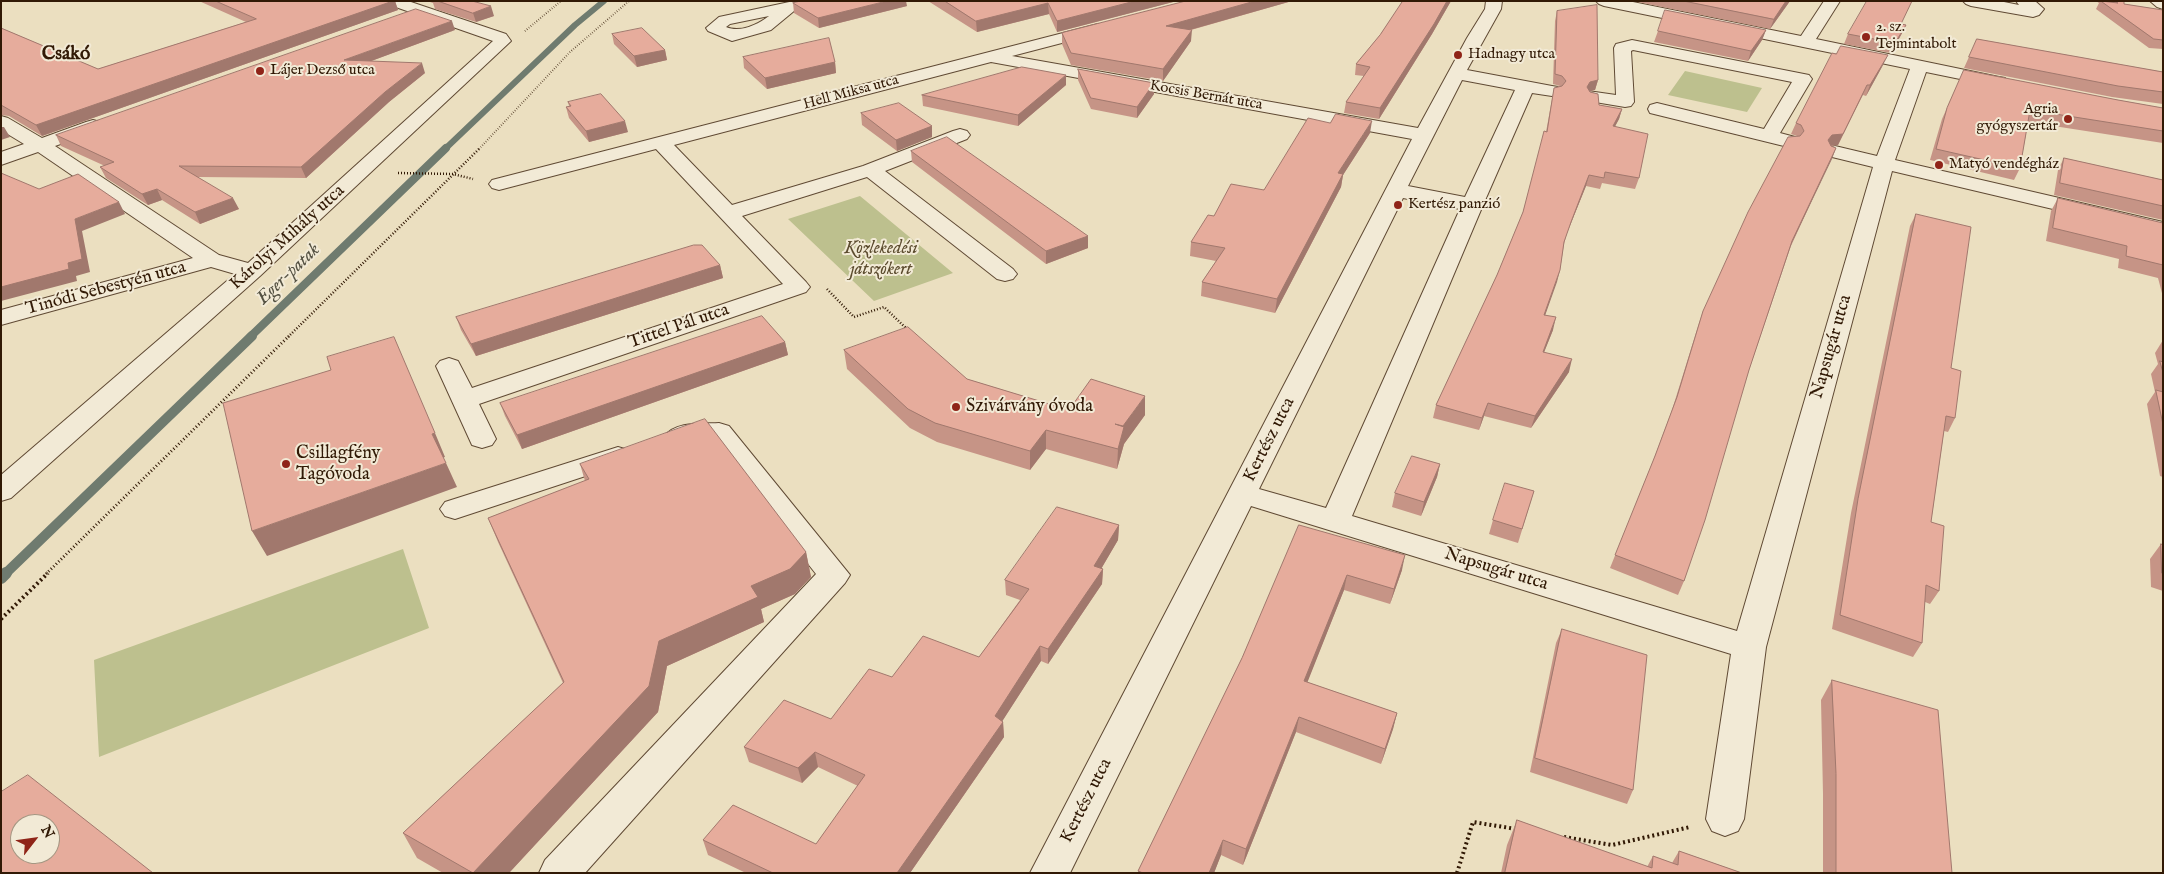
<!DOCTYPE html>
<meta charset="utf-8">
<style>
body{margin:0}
#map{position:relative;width:2164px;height:874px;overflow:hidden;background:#ebdfc0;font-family:"IM FELL English",serif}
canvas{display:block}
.frame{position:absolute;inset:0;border:2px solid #311905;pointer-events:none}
.north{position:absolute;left:10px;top:814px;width:50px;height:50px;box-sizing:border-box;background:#f2ead6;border:1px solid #a59682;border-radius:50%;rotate:60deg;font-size:14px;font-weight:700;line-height:20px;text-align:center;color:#311905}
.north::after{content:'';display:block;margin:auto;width:18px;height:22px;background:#8f2418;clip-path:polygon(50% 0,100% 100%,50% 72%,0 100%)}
</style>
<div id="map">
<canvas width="2164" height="874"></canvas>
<div class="frame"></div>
<div class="north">N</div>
</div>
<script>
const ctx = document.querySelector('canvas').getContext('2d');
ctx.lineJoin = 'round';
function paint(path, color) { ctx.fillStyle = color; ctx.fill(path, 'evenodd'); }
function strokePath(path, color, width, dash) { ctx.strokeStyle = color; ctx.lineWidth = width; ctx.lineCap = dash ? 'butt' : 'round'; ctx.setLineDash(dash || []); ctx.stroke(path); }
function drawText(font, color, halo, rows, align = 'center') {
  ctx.font = font + ' "IM FELL English",serif'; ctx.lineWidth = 4; ctx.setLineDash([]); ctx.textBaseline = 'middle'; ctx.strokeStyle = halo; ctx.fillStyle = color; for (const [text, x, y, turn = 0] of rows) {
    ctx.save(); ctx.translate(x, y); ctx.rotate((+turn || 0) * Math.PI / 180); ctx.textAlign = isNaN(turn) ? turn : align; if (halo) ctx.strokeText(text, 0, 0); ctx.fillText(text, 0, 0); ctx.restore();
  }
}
const green = new Path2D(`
 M 1685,71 L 1762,88 L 1747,112 L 1668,95 Z
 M 860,196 L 953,273 L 874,301 L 788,219 Z
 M 403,549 L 429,628 L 99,757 L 94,660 Z`);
const streamFar3 = new Path2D(`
 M 445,149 L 575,25 L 604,1`);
const streamFar2 = new Path2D(`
 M 250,337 L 446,148`);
const streamFar1 = new Path2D(`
 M 5,574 L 252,336`);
const stream = new Path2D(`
 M 1,578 L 6,573`);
const pathFar3 = new Path2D(`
 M 525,31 L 561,1
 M 479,149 L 570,52 L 629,1`);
const pathFar2 = new Path2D(`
 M 398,173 L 453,174 L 473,179
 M 827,289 L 854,317 L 884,307 L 908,330
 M 288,337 L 480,148`);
const pathFar1 = new Path2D(`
 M 46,574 L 289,336`);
const path = new Path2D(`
 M 1,619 L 48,573
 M 1564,837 L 1612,845 L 1690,827
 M 1457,873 L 1473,822 L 1516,829`);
const minor = new Path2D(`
 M 384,1 L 408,1 L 506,34 L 511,41 L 260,276 L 11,498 L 1,501 L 1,475 L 235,274 L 211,267 L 1,325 L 1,310 L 193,258 L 38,152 L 1,165 L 1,152 L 24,144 L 1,130 L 1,116 L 8,118 L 42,138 L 86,122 L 93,120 L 100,122 L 102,126 L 100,130 L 55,146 L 219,255 L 248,263 L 493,41 L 387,4 Z
 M 794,1 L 826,1 L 823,4 L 794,11 L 771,30 L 732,41 L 708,31 L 706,28 L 719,17 ZM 769,16 C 757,25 740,33 726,27 L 730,24 Z
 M 1486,1 L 1502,1 L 1501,9 L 1467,70 L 1552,86 L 1558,87 L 1561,91 L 1558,95 L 1552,96 L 1532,93 L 1483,205 L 1352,516 L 1737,631 L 1873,167 L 1828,156 L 1825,152 L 1828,148 L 1835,146 L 1877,156 L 1910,69 L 1604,6 L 1599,4 L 1596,1 L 1628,1 L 1801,36 L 1824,1 L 1840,1 L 1816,39 L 1999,77 L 2005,78 L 2008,82 L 2005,86 L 1999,87 L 1926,72 L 1895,160 L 2163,222 L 2163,235 L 1892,171 L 1766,647 L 1744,819 L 1738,831 L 1725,836 L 1712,831 L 1706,819 L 1731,654 L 1251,506 L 1070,873 L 1030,873 L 1412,139 L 991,62 L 674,145 L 732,205 L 863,166 L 953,131 L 960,129 L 967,131 L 970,135 L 967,139 L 885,171 L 1013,269 L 1017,274 L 1013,279 L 1005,281 L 997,279 L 867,177 L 742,216 L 806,282 L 810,287 L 806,292 L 479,404 L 496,439 L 492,445 L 482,448 L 472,445 L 436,366 L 440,361 L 449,358 L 458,361 L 472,388 L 783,284 L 656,149 L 499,190 L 492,188 L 489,184 L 492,180 L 1098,24 L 1104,26 L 1106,29 L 1104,32 L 1012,56 L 1418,128 L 1467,38 L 1485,9 ZM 1462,80 L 1515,90 L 1465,197 L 1408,186 ZM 1403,198 L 1460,209 L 1326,508 L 1259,489 Z
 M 1963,1 L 1999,1 L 2019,5 L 2016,1 L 2035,1 L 2044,9 L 2039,15 L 2033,17 L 1971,6 L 1966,4 Z
 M 2150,1 L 2163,1 L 2163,9 L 2157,7 Z
 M 1632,40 L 1809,75 L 1812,79 L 1780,133 L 1795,137 L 1798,141 L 1795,145 L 1788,147 L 1650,113 L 1648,109 L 1650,105 L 1657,103 L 1764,129 L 1792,82 L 1633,50 L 1631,51 L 1634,102 L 1631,106 L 1625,107 L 1589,101 L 1586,97 L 1589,93 L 1595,92 L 1616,95 L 1614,48 L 1616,44 Z
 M 719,423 L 729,426 L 850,575 L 845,583 L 585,873 L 539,873 L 545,860 L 816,574 L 712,441 C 697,442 682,447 668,443 L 664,437 C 675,421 702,424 719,423 Z
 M 618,447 L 628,450 L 632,456 L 628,462 L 455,519 L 445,516 L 440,509 L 445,502 Z`);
const wall = new Path2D(`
 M 199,1 L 395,1 L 398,10 L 42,136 L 9,116 L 1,115 L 1,28 L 98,69 L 246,22 Z
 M 427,1 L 472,1 L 494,16 L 476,22 L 435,9 L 433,3 Z
 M 928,1 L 1177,1 L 1057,32 L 1049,14 L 977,32 Z
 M 1186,1 L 1292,1 L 1191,30 L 1191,41 L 1163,81 L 1071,65 L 1062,44 L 1062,33 Z
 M 1403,1 L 1451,1 L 1432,34 L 1379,119 L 1344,113 L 1346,102 L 1364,76 L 1355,75 L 1356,64 L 1380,35 Z
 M 1633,1 L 1790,1 L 1770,29 Z
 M 2096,1 L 2124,1 L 2124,4 L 2163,10 L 2163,49 L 2149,48 L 2096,9 L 2099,3 Z
 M 793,3 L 907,6 L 819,28 L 794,13 Z
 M 1557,11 L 1598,80 L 1595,90 L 1590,91 L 1599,105 L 1622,109 L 1619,119 L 1615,126 L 1639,178 L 1635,189 L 1602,183 L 1600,189 L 1586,186 L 1567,233 L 1564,244 L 1560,270 L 1545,315 L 1553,330 L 1544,352 L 1569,372 L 1531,428 L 1484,416 L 1479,430 L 1433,418 L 1436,405 L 1497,275 L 1523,212 L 1546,132 L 1554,88 L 1560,86 L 1553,84 L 1555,21 Z
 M 1902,24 L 1906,25 L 1901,35 L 1891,53 L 1844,44 L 1848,34 Z
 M 455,30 L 371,61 L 425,73 L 389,102 L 306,178 L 198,177 L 239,209 L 200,224 L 162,200 L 148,205 L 106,178 L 100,167 L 105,166 L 61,146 L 56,135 Z
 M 1766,30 L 1762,40 L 1748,61 L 1654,42 L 1658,31 Z
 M 612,34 L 665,50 L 667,60 L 637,67 L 614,44 Z
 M 1977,39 L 2163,72 L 2163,104 L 2112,97 L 1964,68 Z
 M 743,57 L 835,62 L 836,73 L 767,89 L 744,68 Z
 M 1883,65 L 1866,96 L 1863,95 L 1838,145 L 1831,146 L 1836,148 L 1791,246 L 1749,370 L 1684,581 L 1678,595 L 1610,568 L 1653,461 L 1672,410 L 1699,323 L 1703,311 L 1797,136 L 1791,134 L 1796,123 Z
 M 1078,69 L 1154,83 L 1154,94 L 1137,118 L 1091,109 L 1078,80 Z
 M 1964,70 L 2118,100 L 2163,108 L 2163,143 L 2028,122 L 2020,168 L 2014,180 L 1930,160 L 1942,119 Z
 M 1066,85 L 1018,126 L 923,106 L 922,95 Z
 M 568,102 L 628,132 L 589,142 L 569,118 L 566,107 L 569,106 Z
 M 861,113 L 932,126 L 932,137 L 897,151 L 862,125 Z
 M 1370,133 L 1343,175 L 1341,187 L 1275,313 L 1201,296 L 1202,282 L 1216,261 L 1190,256 L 1191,242 L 1214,216 Z
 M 911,151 L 1088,236 L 1088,248 L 1046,264 L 912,162 Z
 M 2064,158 L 2163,180 L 2163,220 L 2054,195 L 2058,170 Z
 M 2058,198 L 2163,223 L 2163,297 L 2158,278 L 2118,268 L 2119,259 L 2046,241 L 2051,211 Z
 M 1916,214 L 1951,368 L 1955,418 L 1948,432 L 1944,431 L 1931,522 L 1939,591 L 1930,604 L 1925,602 L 1922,643 L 1913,657 L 1832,629 L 1851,513 L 1910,226 Z
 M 720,265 L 723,278 L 476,356 L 461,330 L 456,317 Z
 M 2163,340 L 2163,477 L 2160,476 L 2147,404 L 2155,392 L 2151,374 L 2158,364 L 2155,353 Z
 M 785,342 L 788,355 L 522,449 L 505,416 L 500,403 Z
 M 844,350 L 967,379 L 1069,410 L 1145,415 L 1124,444 L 1117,469 L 1046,449 L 1030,470 L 937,442 L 910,428 L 847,369 Z
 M 580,464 L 806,552 L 811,577 L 795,594 L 761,609 L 764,622 L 667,666 L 658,712 L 509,873 L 443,873 L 417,858 L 403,833 L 563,683 L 498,542 L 488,518 L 585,481 Z
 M 1440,464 L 1437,477 L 1421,516 L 1392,507 L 1395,493 Z
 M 1534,491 L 1518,543 L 1489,534 L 1493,520 Z
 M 1119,525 L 1118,540 L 1101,569 L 1103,569 L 1102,584 L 1048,664 L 1041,661 L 1002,721 L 1003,722 L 1004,737 L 910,873 L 746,873 L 708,855 L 703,840 L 816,844 L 858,786 L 818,767 L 802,783 L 749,762 L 744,747 L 831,719 L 892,677 L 979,657 L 1020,600 L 1006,595 L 1005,580 Z
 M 1299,525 L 1402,570 L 1390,604 L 1344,590 L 1307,682 L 1397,713 L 1393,729 L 1381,764 L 1296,732 L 1243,865 L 1221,855 L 1214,873 L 1138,873 L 1138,871 L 1242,658 Z
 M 2161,544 L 2163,545 L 2163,591 L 2151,587 L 2150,559 Z
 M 1562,629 L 1633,790 L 1627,804 L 1530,772 L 1556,643 Z
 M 1832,680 L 1952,873 L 1823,873 L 1823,794 L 1821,700 Z
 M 1517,820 L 1647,867 L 1653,856 L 1672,863 L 1679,851 L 1742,873 L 1501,873 L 1507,845 Z`);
const shadedWall = new Path2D(`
 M 393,1 L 395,1 L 398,10 L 42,136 L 36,125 Z
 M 887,1 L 906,1 L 907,6 L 819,28 L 818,18 Z
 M 1135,1 L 1177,1 L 1057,32 L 1057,21 Z
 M 1255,1 L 1292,1 L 1165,37 L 1166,26 Z
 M 1447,1 L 1451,1 L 1432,34 L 1379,119 L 1380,108 Z
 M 1786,1 L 1790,1 L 1770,29 L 1774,19 Z
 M 1048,3 L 1049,14 L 977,32 L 976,21 Z
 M 491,6 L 494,16 L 476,22 L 473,13 Z
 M 452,21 L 455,30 L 347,70 L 344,60 Z
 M 1906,25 L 1901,35 L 1891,53 L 1895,43 Z
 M 1192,30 L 1191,41 L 1163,81 L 1163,69 Z
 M 1766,30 L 1762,40 L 1748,61 L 1751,51 Z
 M 665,50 L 667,60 L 637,67 L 634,56 Z
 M 1888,55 L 1883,65 L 1866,96 L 1870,85 Z
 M 835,62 L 836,73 L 767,89 L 765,78 Z
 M 422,63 L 425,73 L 389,102 L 306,178 L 301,167 L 385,92 Z
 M 1066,75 L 1066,85 L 1018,126 L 1018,115 Z
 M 1598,80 L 1595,90 L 1588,92 L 1587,87 L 1590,82 Z
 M 1154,83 L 1154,94 L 1137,118 L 1137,107 Z
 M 1867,85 L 1838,145 L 1827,146 L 1828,140 Z
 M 1622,109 L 1619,119 L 1610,136 L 1613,126 Z
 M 625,121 L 628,132 L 589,142 L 586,131 Z
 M 1372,121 L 1370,133 L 1343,175 L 1341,187 L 1275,313 L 1277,299 L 1338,173 Z
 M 932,126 L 932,137 L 897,151 L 896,140 Z
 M 1,127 L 4,127 L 10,137 L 1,140 Z
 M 1836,148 L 1832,159 L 1787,253 L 1792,241 Z
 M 1589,175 L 1586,186 L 1567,233 L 1571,222 Z
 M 157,189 L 162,200 L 148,205 L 142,194 Z
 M 233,198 L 239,209 L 200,224 L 195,212 Z
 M 119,202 L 125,214 L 82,231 L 90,272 L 76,276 L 77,281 L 1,301 L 1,287 L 75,219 Z
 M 1088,236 L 1088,248 L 1046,264 L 1046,251 Z
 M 720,265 L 723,278 L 476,356 L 471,344 Z
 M 1560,270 L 1557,282 L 1541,327 L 1544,315 Z
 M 1556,317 L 1553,330 L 1539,365 L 1543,352 Z
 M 785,342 L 788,355 L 522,449 L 517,435 Z
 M 1572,359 L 1569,372 L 1531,428 L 1535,416 Z
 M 1145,396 L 1145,415 L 1124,444 L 1117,469 L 1118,449 L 1123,430 L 1123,426 Z
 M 1488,403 L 1484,416 L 1479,430 L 1482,418 Z
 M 1046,430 L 1046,449 L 1030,470 L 1030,451 Z
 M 435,433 L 445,457 L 442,458 L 432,434 Z
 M 446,463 L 457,487 L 267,556 L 252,531 Z
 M 1440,464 L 1437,477 L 1421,516 L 1424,502 Z
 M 1119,525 L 1118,540 L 1094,581 L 1094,566 Z
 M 806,552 L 811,577 L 795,594 L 761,609 L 764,622 L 667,666 L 658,712 L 509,873 L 473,873 L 659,641 Z
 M 1405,555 L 1402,570 L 1390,604 L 1394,589 Z
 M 1103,569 L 1102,584 L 1048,664 L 1048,649 Z
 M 1347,575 L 1344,590 L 1302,696 L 1304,681 Z
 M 1040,646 L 1041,661 L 996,731 L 995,716 Z
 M 1397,713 L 1393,729 L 1381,764 L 1385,749 Z
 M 1299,717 L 1296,732 L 1243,865 L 1246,849 Z
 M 1003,722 L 1004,737 L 910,873 L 897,873 Z
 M 815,752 L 818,767 L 802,783 L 798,768 Z
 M 1223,840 L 1221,855 L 1214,873 L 1209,873 Z`);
const building = new Path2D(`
 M 216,1 L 393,1 L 36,125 L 1,105 L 1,28 L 98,69 L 256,19 Z
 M 438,1 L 472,1 L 491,6 L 473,13 Z
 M 801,1 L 887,1 L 818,18 L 793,3 Z
 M 945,1 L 1135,1 L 1057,21 L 1048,3 L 976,21 Z
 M 1186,1 L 1255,1 L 1166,26 L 1192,30 L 1163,69 L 1071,53 L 1062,33 Z
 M 1403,1 L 1447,1 L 1434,24 L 1380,108 L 1346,102 L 1370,67 L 1356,64 L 1380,35 Z
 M 1684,1 L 1786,1 L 1774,19 Z
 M 1867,1 L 1912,1 L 1901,24 L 1906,25 L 1895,43 L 1848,34 Z
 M 2101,1 L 2118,3 L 2114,1 L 2124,1 L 2124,4 L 2163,10 L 2163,40 L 2154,39 Z
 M 1597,5 L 1598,80 L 1590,82 L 1587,87 L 1590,92 L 1598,94 L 1599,105 L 1622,109 L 1613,126 L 1648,134 L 1639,178 L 1605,172 L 1604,178 L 1589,175 L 1571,222 L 1564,242 L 1560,270 L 1544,315 L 1556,317 L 1543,352 L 1572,359 L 1535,416 L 1488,403 L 1482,418 L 1436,405 L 1497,275 L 1523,212 L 1544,131 L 1547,132 L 1554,88 L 1562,86 L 1566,81 L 1562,76 L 1555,74 L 1557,11 Z
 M 416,9 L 452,21 L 344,60 L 422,63 L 385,92 L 301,167 L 179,166 L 233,198 L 195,212 L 157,189 L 142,194 L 100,167 L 114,162 L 56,135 Z
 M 1665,10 L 1766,30 L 1751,51 L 1658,31 Z
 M 642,28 L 665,50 L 634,56 L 612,34 Z
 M 829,38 L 835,62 L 765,78 L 743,57 Z
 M 1977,39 L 2163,72 L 2163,92 L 2118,86 L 1969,57 Z
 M 1841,46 L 1888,55 L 1870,85 L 1867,85 L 1843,134 L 1832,135 L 1828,140 L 1831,146 L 1836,148 L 1792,241 L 1749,370 L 1705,520 L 1684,581 L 1615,555 L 1655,456 L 1677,397 L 1703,311 L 1719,276 L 1748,212 L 1788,137 L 1800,136 L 1804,131 L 1801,125 L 1796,123 L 1832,53 L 1836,54 Z
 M 1022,67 L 1066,75 L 1018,115 L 922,95 Z
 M 1078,69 L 1154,83 L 1137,107 L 1091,98 Z
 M 1964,70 L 2118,100 L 2163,108 L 2163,131 L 2030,110 L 2020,168 L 1936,149 L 1947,108 Z
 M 601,94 L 625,121 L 586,131 L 566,107 L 571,106 L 568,102 Z
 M 899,103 L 932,126 L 896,140 L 861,113 Z
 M 1336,114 L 1372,121 L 1338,173 L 1343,174 L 1277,299 L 1202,282 L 1225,248 L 1191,242 L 1208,215 L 1214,216 L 1231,184 L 1264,190 L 1308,118 L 1330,123 Z
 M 947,137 L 1088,236 L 1046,251 L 911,151 Z
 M 2064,158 L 2163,180 L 2163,206 L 2060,183 Z
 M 1,173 L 39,189 L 78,174 L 119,202 L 75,219 L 82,259 L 68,263 L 69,269 L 1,287 Z
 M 2058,198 L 2163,223 L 2163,265 L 2126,256 L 2127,246 L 2053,228 Z
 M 1916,214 L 1971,227 L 1951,368 L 1961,371 L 1955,418 L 1946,416 L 1931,522 L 1944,526 L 1939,591 L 1926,585 L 1922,643 L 1840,615 L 1858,499 Z
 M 694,245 L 702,245 L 720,265 L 471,344 L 456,317 Z
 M 762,316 L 785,342 L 517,435 L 500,403 Z
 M 908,327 L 967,379 L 1069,410 L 1091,379 L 1145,396 L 1123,426 L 1115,424 L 1124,427 L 1118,449 L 1046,430 L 1030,451 L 935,423 L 908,409 L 844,350 Z
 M 394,337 L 435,433 L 432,434 L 446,463 L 252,531 L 223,403 L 331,370 L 327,357 Z
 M 2160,361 L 2163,362 L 2163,372 Z
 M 2156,390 L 2163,392 L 2163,424 Z
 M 705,419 L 806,552 L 790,569 L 751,586 L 758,597 L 659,641 L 649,686 L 473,873 L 403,833 L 564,682 L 488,518 L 589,479 L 580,464 Z
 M 1412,456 L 1440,464 L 1424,502 L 1395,493 Z
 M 1505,483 L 1534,491 L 1522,529 L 1493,520 Z
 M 1057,507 L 1119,525 L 1094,566 L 1103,569 L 1048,649 L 1040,646 L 995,716 L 1003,722 L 897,873 L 773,873 L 703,840 L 733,805 L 816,844 L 865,775 L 815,752 L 798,768 L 744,747 L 784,700 L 831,719 L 869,669 L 892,677 L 923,636 L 979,657 L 1029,589 L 1005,580 Z
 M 1299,525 L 1405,555 L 1394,589 L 1347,575 L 1304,681 L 1397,713 L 1385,749 L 1299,717 L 1246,849 L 1223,840 L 1209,873 L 1143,873 L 1138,871 L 1242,658 Z
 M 2161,544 L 2163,545 L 2163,573 L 2162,573 Z
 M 1562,629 L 1647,655 L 1633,790 L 1535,758 Z
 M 1832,680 L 1938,710 L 1952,873 L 1836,873 L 1836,774 Z
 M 28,775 L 153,873 L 1,873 L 1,792 ZM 20,824 L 50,824 L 50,854 L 20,854 Z
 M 1517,820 L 1652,868 L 1653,856 L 1678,865 L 1679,851 L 1742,873 L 1505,873 Z`);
const markers = [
 [1866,37,5,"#8f2418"],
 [1458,55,5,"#8f2418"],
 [260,71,5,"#8f2418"],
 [2068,119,5,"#8f2418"],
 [1939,165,5,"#8f2418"],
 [1398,205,5,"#8f2418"],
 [956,407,5,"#8f2418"],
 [286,464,5,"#8f2418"]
];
const farPoinames = [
 ["2. sz.",1876,28],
 ["Tejmintabolt",1876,45],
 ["Hadnagy utca",1468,55],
 ["Lájer Dezső utca",270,71],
 ["Agria",2058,110,"right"],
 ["gyógyszertár",2058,127,"right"],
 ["Matyó vendégház",1949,165],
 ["Kertész panzió",1408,205]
];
const farStreetnames = [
 ["Hell Miksa utca",851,93,-15],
 ["Kocsis Bernát utca",1206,96,10]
];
const streetNames = [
 ["Károlyi Mihály utca",288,238,-42],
 ["Tinódi Sebestyén utca",106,289,-15],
 ["Tittel Pál utca",679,327,-19],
 ["Napsugár utca",1832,347,-74],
 ["Kertész utca",1270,440,-63],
 ["Napsugár utca",1496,570,17],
 ["Kertész utca",1087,801,-63]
];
const parkNames = [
 ["Közlekedési",881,249],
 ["játszókert",881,270]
];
const poiNames = [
 ["Szivárvány óvoda",966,407],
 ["Csillagfény",296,454],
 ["Tagóvoda",296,475]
];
const farDistrictnames = [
 ["Csákó",66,55]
];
const waterNames = [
 ["Eger-patak",289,275,-44]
];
paint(green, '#bdc08e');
strokePath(streamFar3, '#6f7b6f', 6);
strokePath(streamFar2, '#6f7b6f', 8);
strokePath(streamFar1, '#6f7b6f', 10);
strokePath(stream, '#6f7b6f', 12);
strokePath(minor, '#604a34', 2);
strokePath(pathFar3, '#311905', 2, [0.5, 2]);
strokePath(pathFar2, '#311905', 2.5, [1, 2]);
strokePath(pathFar1, '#311905', 3, [1, 2.5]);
strokePath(path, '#311905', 4, [2, 3]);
paint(minor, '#f2ead6');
paint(wall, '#c69486');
paint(shadedWall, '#a1786d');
paint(building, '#e6ac9c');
strokePath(building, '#a1786d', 1);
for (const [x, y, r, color] of markers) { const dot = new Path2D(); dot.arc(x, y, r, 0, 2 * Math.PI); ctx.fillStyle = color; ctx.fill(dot); strokePath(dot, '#f2ead6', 2); }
drawText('15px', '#311905', '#f2ead6', farPoinames, 'left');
drawText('15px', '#311905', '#f2ead6', farStreetnames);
drawText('18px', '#311905', '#f2ead6', streetNames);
drawText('italic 18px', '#5b4b2e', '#f2ead6', parkNames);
drawText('18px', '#311905', '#f2ead6', poiNames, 'left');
drawText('bold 19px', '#311905', '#f2ead6', farDistrictnames);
drawText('italic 19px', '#555243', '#f2ead6', waterNames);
</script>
